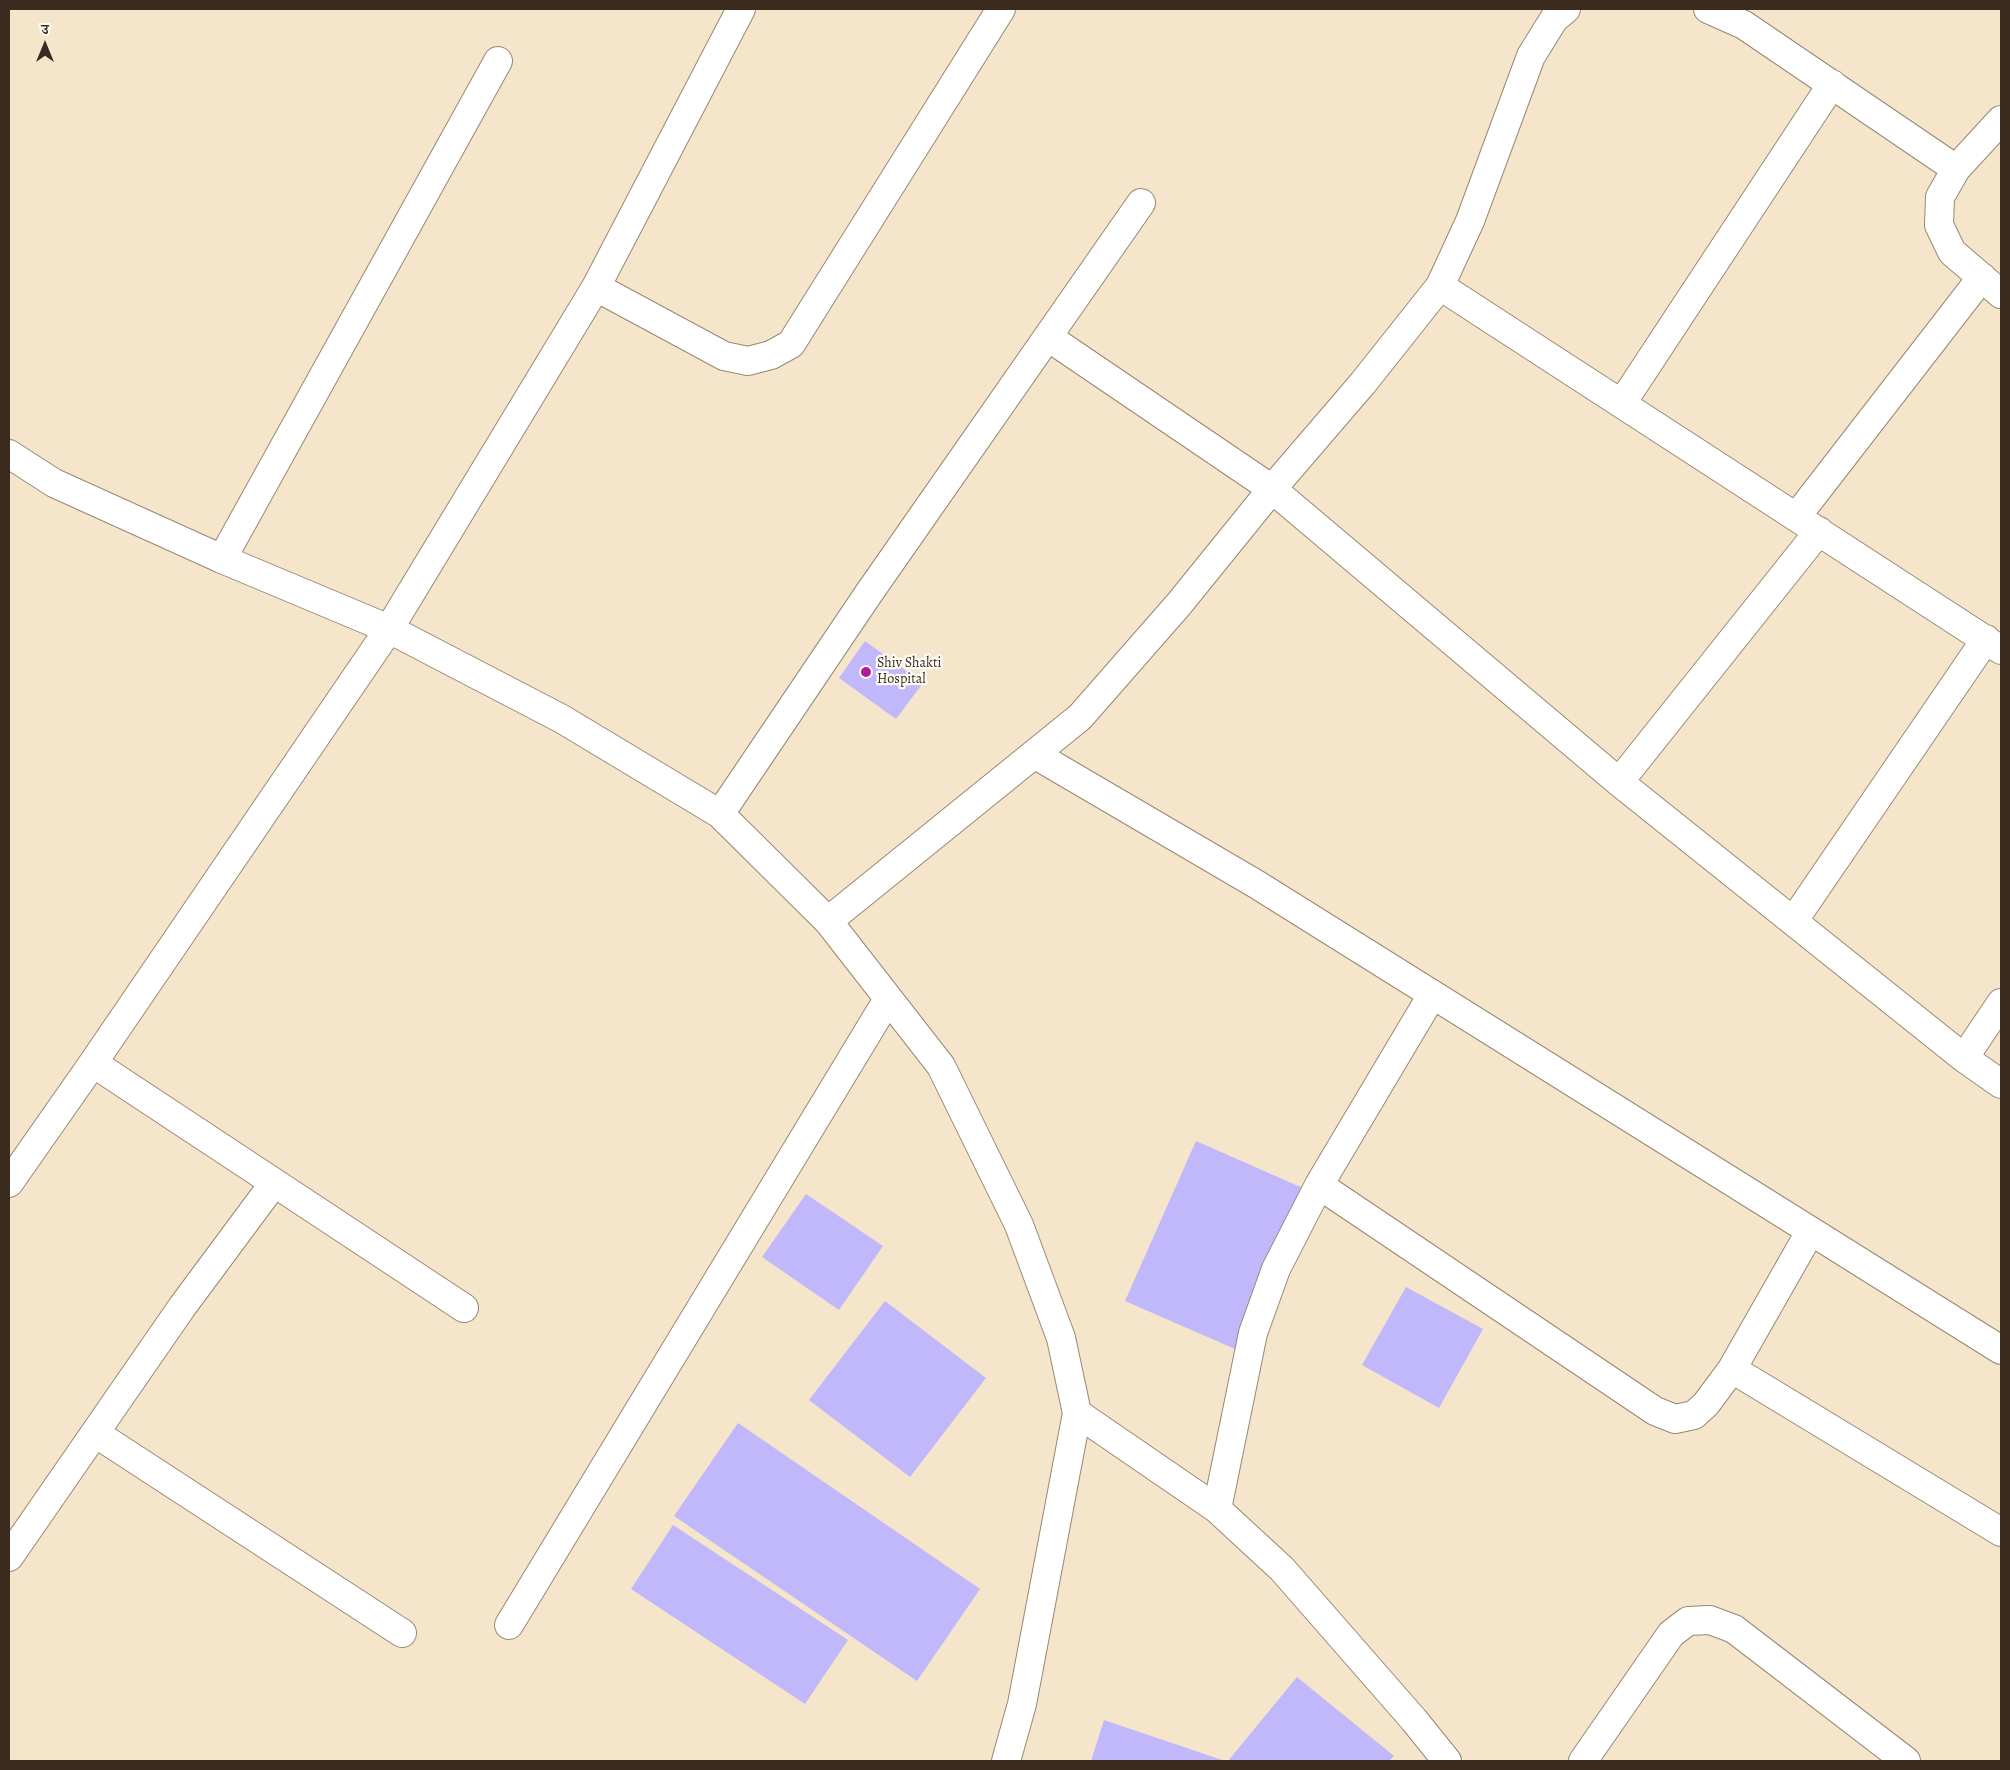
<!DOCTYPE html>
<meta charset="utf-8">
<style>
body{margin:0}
#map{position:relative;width:2010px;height:1770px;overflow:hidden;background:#f4e5cb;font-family:Alegreya,"Noto Serif Devanagari",serif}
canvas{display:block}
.frame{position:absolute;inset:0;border:10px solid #3b2a1e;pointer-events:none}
.north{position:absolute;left:20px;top:20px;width:50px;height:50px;-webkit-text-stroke:4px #fdfcf7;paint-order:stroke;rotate:0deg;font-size:14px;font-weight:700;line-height:20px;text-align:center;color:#3b2a1e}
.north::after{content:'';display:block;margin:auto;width:18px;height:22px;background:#3b2a1e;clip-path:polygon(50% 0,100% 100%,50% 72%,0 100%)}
</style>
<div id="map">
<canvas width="2010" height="1770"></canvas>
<div class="frame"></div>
<div class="north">उ</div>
</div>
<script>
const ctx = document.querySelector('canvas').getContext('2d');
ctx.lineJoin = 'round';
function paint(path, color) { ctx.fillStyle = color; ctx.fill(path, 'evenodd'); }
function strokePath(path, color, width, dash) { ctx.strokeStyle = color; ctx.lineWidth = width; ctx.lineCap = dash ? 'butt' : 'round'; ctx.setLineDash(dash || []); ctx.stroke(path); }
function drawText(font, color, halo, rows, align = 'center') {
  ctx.font = font + ' Alegreya,serif'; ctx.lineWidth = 4.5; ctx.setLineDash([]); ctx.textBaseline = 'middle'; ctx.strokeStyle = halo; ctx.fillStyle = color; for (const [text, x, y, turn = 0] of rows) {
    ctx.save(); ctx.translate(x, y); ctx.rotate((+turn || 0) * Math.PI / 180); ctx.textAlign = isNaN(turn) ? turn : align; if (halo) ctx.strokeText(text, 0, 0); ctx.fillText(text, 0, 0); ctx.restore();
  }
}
const building = new Path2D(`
 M 865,641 L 923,683 L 896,719 L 839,678 Z
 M 1196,1141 L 1305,1189 L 1235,1349 L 1125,1301 Z
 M 806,1194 L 883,1246 L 839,1310 L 762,1257 Z
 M 1406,1287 L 1483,1329 L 1439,1408 L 1362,1365 Z
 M 885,1301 L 986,1378 L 910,1477 L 809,1400 Z
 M 738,1423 L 980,1589 L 917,1681 L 674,1516 Z
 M 673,1525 L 848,1640 L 805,1704 L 631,1589 Z
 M 1297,1677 L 1394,1756 L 1389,1761 L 1228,1761 Z
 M 1104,1720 L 1225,1761 L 1091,1761 Z`);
const minor = new Path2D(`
 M 1708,9 L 1744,25 L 1956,169
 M 2001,120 L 1956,169 L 1940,197 L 1939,225 L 1952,252 L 2001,294
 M 1440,286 L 2001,650
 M 596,287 L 724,356 L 748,361 L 771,355 L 791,344 L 1001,9
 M 1048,337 L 1272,489 L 1619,782 L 1964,1058 L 2001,1084
 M 1622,403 L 1832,84
 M 1797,516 L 1982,277
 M 222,559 L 498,61
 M 1034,754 L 1256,884 L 2001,1350
 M 1619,782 L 1819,531
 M 720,814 L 869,593 L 1141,203
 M 1794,920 L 1986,639
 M 828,921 L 1080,717 L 1179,604 L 1272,489 L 1363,383 L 1440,286 L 1470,221 L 1531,56 L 1554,19 L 1566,9
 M 1964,1058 L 2001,1003
 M 93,1063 L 464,1308
 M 9,1183 L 93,1063 L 389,629 L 596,287 L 741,9
 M 1319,1185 L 1655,1411 L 1675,1419 L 1694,1415 L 1706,1404 L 1732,1369 L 1810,1232
 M 1732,1369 L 2001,1532
 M 1077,1413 L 1217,1509 L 1282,1569 L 1414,1720 L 1447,1761
 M 95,1433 L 402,1633
 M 1217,1509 L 1253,1333 L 1276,1269 L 1319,1185 L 1432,995
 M 9,1557 L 182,1307 L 274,1183
 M 509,1625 L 888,999
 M 1583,1761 L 1671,1634 L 1688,1621 L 1710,1620 L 1734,1629 L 1906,1761`);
const major = new Path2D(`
 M 9,454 L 54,483 L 222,559 L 389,629 L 562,719 L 720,814 L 828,921 L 941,1066 L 1019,1225 L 1061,1338 L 1077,1413 L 1022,1704 L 1006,1761`);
const markers = [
 [866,672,6,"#b5179e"]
];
const poiNames = [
 ["Shiv Shakti",877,664],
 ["Hospital",877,680]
];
paint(building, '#c1b7fb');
strokePath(minor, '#988874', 30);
strokePath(major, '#988874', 30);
strokePath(minor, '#fff', 28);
strokePath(major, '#fff', 28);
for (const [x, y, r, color] of markers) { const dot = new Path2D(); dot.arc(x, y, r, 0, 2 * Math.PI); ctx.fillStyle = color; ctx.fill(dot); strokePath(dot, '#fdfcf7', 2); }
drawText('14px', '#3b2a1e', '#fdfcf7', poiNames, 'left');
</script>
